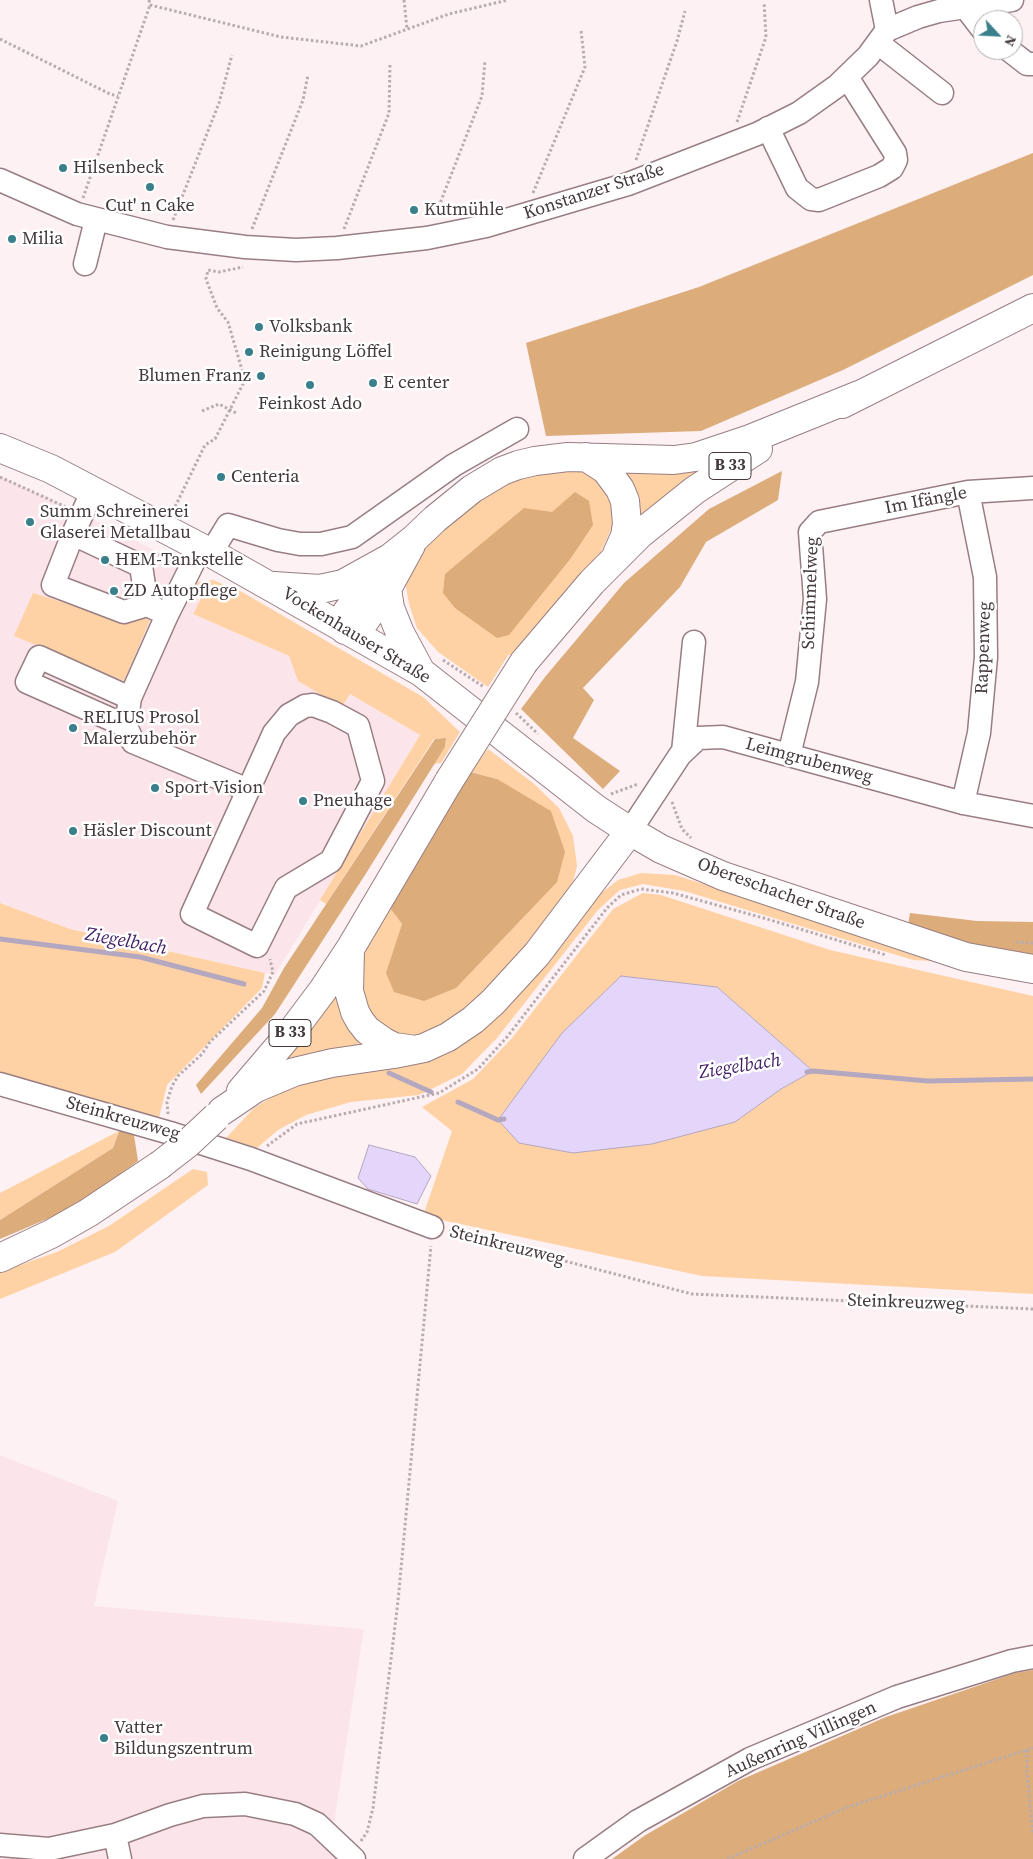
<!DOCTYPE html>
<meta charset="utf-8">
<style>
body{margin:0}
#map{position:relative;width:1033px;height:1859px;overflow:hidden;background:#fdf1f4;font-family:"Source Serif 4",serif}
canvas{display:block}
.north{position:absolute;left:973px;top:10px;width:50px;height:50px;box-sizing:border-box;background:#fff;border:1px solid #b4afb0;border-radius:50%;rotate:115deg;font-size:14px;font-weight:700;line-height:20px;text-align:center;color:#43383a}
.north::after{content:'';display:block;margin:auto;width:18px;height:22px;background:#3a7f8c;clip-path:polygon(50% 0,100% 100%,50% 72%,0 100%)}
</style>
<div id="map">
<canvas width="1033" height="1859"></canvas>
<div class="north">N</div>
</div>
<script>
const g = document.querySelector('canvas').getContext('2d');
g.lineJoin = 'round';
function fillPath(path, color) {
  g.fillStyle = color;
  g.fill(path, 'evenodd');
}
function poly(rows) {
  const path = new Path2D();
  for (const r of rows) {
    path.moveTo(r[0], r[1]);
    for (let i = 2; i < r.length; i += 2) path.lineTo(r[i], r[i + 1]);
  }
  return path;
}
function strokePath(path, color, width, dash) {
  g.strokeStyle = color;
  g.lineWidth = width;
  g.lineCap = dash ? 'butt' : 'round';
  g.setLineDash(dash || []);
  g.stroke(path);
}
function drawText(font, color, halo, rows, align = 'center') {
  g.font = font + ' "Source Serif 4",serif';
  g.lineWidth = 5;
  g.setLineDash([]);
  g.textBaseline = 'middle';
  g.strokeStyle = halo;
  g.fillStyle = color;
  for (const [text, x, y, turn = 0] of rows) {
    g.save();
    g.translate(x, y);
    g.rotate((+turn || 0) * Math.PI / 180);
    g.textAlign = isNaN(turn) ? turn : align;
    if (halo) g.strokeText(text, 0, 0);
    g.fillText(text, 0, 0);
    g.restore();
  }
}
const built = poly([
 [0,476,62,504,182,564,199,600,193,614,289,656,298,681,344,705,350,694,420,735,275,975,70,929,0,903],
 [0,1455,118,1501,94,1606,364,1629,334,1824,327,1843,342,1859,0,1859]
]);
const green = poly([
 [719,458,631,525,612,468],
 [568,468,591,474,607,487,613,506,613,525,600,554,513,657,509,654,488,687,438,652,417,628,409,604,406,587,400,582,411,560,475,498,529,471],
 [213,580,242,592,423,697,460,732,441,763,434,764,445,747,446,738,434,739,326,904,320,900,420,735,350,694,342,707,298,681,289,656,193,614,202,596,191,589,198,582],
 [33,593,128,623,140,617,150,620,124,681,14,636],
 [488,749,533,783,559,808,573,836,577,866,571,890,521,959,455,1020,425,1035,400,1037,364,1013,362,960,375,930,390,908,402,924,387,973,497,779,470,772],
 [641,873,675,875,930,956,931,961,913,960,684,891,643,884,620,890,598,910,497,1038,462,1074,419,1095,351,1102,306,1115,278,1130,257,1148,226,1138,254,1108,291,1085,348,1074,421,1063,458,1043,591,901,618,880],
 [643,893,661,895,830,950,1033,996,1033,1294,702,1276,423,1216,452,1131,422,1107,473,1079,512,1038,613,909],
 [717,987,813,1071,781,1089],
 [0,903,70,929,265,973,262,988,167,1085,158,1122,0,1073],
 [341,978,390,1051,272,1074],
 [119,1131,113,1148,0,1220,0,1193],
 [193,1169,207,1172,208,1185,115,1252,0,1299,0,1272,57,1252,109,1226]
]);
const forest = poly([
 [1033,153,1033,275,843,370,701,431,546,436,526,343,699,287],
 [782,471,778,500,706,542,680,587,583,688,594,700,573,738,620,771,603,789,521,709,545,677,624,583,709,509],
 [575,492,589,501,593,525,571,558,509,635,497,638,455,608,443,593,445,574,524,508,552,512],
 [446,738,445,747,365,875,275,1014,201,1094,196,1085,262,1008,284,968,435,739],
 [470,772,497,779,551,811,565,852,557,882,456,988,424,1001,394,992,386,973,402,924,390,908],
 [910,913,977,921,1033,922,1033,958,1010,954,908,926],
 [120,1129,134,1135,138,1161,73,1208,0,1239,0,1220,113,1148],
 [1033,1670,1033,1859,612,1859,644,1836,738,1781,886,1717,1015,1673]
]);
const water = poly([
 [621,976,717,987,813,1071,781,1089,735,1122,652,1144,573,1153,519,1143,498,1120,562,1033,621,976],
 [369,1145,415,1157,431,1176,417,1204,368,1189,358,1178,369,1145]
]);
const stream = poly([
 [0,939,140,957,244,984],
 [807,1072,813,1071,928,1081,1033,1079],
 [389,1073,431,1092],
 [458,1102,498,1120,504,1119]
]);
const path = poly([
 [149,0,150,5,281,37,361,46,449,14,508,0],
 [404,0,407,29],
 [0,39,110,94,118,96],
 [737,122,766,37,764,2],
 [636,160,677,41,685,11],
 [533,193,585,67,581,30],
 [83,198,150,5],
 [435,216,482,96,485,60],
 [173,220,219,103,232,55],
 [252,229,303,100,308,75],
 [344,229,389,113,390,64],
 [202,411,219,404,236,413],
 [0,477,66,507],
 [173,511,205,445,215,439,245,380,228,322,217,308,206,279,208,270,219,272,243,267],
 [154,552,167,558,168,568],
 [443,660,484,687],
 [516,713,538,734],
 [611,794,638,784],
 [672,802,682,829,691,838],
 [1016,942,1033,943],
 [168,1114,167,1102,172,1086,178,1076,202,1054,210,1042,264,991,273,972,270,959],
 [267,1146,297,1124,439,1093,478,1069,507,1037,607,908,621,895,641,889,673,893,767,919,886,955],
 [449,1231,692,1294,1033,1309],
 [1027,1750,1027,1773,1033,1835],
 [361,1841,367,1832,373,1808,398,1601,431,1246],
 [727,1859,848,1807,1033,1748]
]);
const minor = poly([
 [881,0,887,30],
 [966,8,983,30],
 [878,43,942,93],
 [1009,50,1027,64,1033,64],
 [768,128,797,188,811,199,819,200,879,176,892,168,896,160,895,153,847,77],
 [0,180,77,214,167,237,245,247,296,250,337,248,427,238,486,226,628,184,757,134,799,113,837,86,868,56,887,30,918,17,939,11,1012,0],
 [85,264,96,220],
 [93,490,73,534,53,585,124,612,147,605],
 [73,534,141,566,147,605,160,611],
 [201,547,167,615,130,698,126,726,133,742,248,790],
 [211,553,228,525,278,540,300,544,321,544,352,537,454,465,517,429],
 [313,705,332,712,358,726,373,781,331,861,286,888,257,946,192,914,274,733,289,715,305,706,313,705],
 [126,726,27,682,39,657,130,698],
 [683,752,694,642],
 [789,755,807,682,815,599,810,532,819,522,968,492,1033,488],
 [963,803,979,733,986,657,985,577,968,492],
 [630,831,680,755,698,738,723,737,963,803,1033,816],
 [0,1084,170,1133,251,1159,432,1227],
 [115,1835,120,1859],
 [0,1845,49,1849,115,1835,170,1815,203,1806,245,1804,295,1814,317,1824,354,1859],
 [585,1859,638,1821,750,1759,897,1697,1012,1661,1033,1657]
]);
const major = poly([
 [842,404,1033,308],
 [0,448,51,469,211,553,421,672,596,809,630,831,661,849,723,876,966,957,1033,969],
 [586,457,606,470,620,489,625,501,627,524,625,536,617,554],
 [274,586,320,589,343,584,390,558,414,539,435,519,472,489,502,471,518,465,535,461,568,457,674,460,696,457,750,439,859,395],
 [387,589,390,608,400,633,421,672],
 [345,630,355,628,364,622,387,589,411,545],
 [345,630,344,622,347,612,380,569],
 [524,662,592,582,640,534,695,490,758,449],
 [350,949,349,991,355,1012,360,1021,367,1030,384,1042,394,1047,409,1049],
 [241,1091,293,1030,323,990,350,949,449,781],
 [222,1111,256,1088,294,1072,332,1063,394,1054,424,1048,448,1037,473,1020,493,1002,537,954,630,831],
 [0,1258,51,1234,88,1213,160,1165]
]);
const majorBridge = poly([
 [449,781,524,662],
 [160,1165,187,1144,216,1117]
]);
const markers = [
 [63,168,5,"#3a7f8c"],
 [150,187,5,"#3a7f8c"],
 [414,210,5,"#3a7f8c"],
 [12,239,5,"#3a7f8c"],
 [259,327,5,"#3a7f8c"],
 [249,352,5,"#3a7f8c"],
 [261,376,5,"#3a7f8c"],
 [373,383,5,"#3a7f8c"],
 [310,385,5,"#3a7f8c"],
 [221,477,5,"#3a7f8c"],
 [30,522,5,"#3a7f8c"],
 [105,560,5,"#3a7f8c"],
 [114,591,5,"#3a7f8c"],
 [73,728,5,"#3a7f8c"],
 [155,788,5,"#3a7f8c"],
 [303,801,5,"#3a7f8c"],
 [73,831,5,"#3a7f8c"],
 [104,1738,5,"#3a7f8c"]
];
const shields = [
 [730,466,42],
 [290,1033,42]
];
const shieldNames = [
 ["B 33",730,466],
 ["B 33",290,1033]
];
const poiNames = [
 ["Hilsenbeck",73,168],
 ["Cut' n Cake",150,206,"center"],
 ["Kutmühle",424,210],
 ["Milia",22,239],
 ["Volksbank",269,327],
 ["Reinigung Löffel",259,352],
 ["Blumen Franz",251,376,"right"],
 ["E center",383,383],
 ["Feinkost Ado",310,404,"center"],
 ["Centeria",231,477],
 ["Summ Schreinerei",40,512],
 ["Glaserei Metallbau",40,533],
 ["HEM-Tankstelle",115,560],
 ["ZD Autopflege",124,591],
 ["RELIUS Prosol",83,718],
 ["Malerzubehör",83,739],
 ["Sport Vision",165,788],
 ["Pneuhage",313,801],
 ["Häsler Discount",83,831],
 ["Vatter",114,1728],
 ["Bildungszentrum",114,1749]
];
const streetNames = [
 ["Konstanzer Straße",594,192,-18],
 ["Im Ifängle",926,501,-11],
 ["Schimmelweg",811,593,-88],
 ["Vockenhauser Straße",356,636,31],
 ["Rappenweg",984,648,-88],
 ["Leimgrubenweg",809,761,15],
 ["Obereschacher Straße",781,894,20],
 ["Steinkreuzweg",123,1119,16],
 ["Steinkreuzweg",507,1246,14],
 ["Steinkreuzweg",906,1303,2],
 ["Außenring Villingen",801,1740,-24]
];
const waterNames = [
 ["Ziegelbach",126,942,10],
 ["Ziegelbach",740,1067,-9]
];
fillPath(built, '#fce5ea');
fillPath(green, '#ffd2a5');
fillPath(forest, '#dcac7a');
fillPath(water, '#e4d6fa');
strokePath(water, '#b4a7c0', 1);
strokePath(stream, '#b4a7c0', 5);
strokePath(minor, '#987e83', 25);
strokePath(major, '#987e83', 30);
strokePath(path, '#b8acaf', 3, [2.5, 2.5]);
strokePath(minor, '#fff', 22);
strokePath(major, '#fff', 28);
strokePath(majorBridge, '#987e83', 30, []);
strokePath(majorBridge, '#fff', 28);
for (const [x, y, r, color] of markers) {
  const dot = new Path2D();
  dot.arc(x, y, r, 0, 2 * Math.PI);
  g.fillStyle = color;
  g.fill(dot);
  strokePath(dot, '#fff', 2);
}
for (const [x, y, w] of shields) {
  const box = new Path2D();
  box.roundRect(x - w / 2, y - 13.5, w, 27, 4);
  g.fillStyle = '#fff';
  g.fill(box);
  strokePath(box, '#43383a', 1);
}
drawText('bold 16px', '#43383a', null, shieldNames);
drawText('18px', '#43383a', '#fff', poiNames, 'left');
drawText('18px', '#43383a', '#fff', streetNames);
drawText('italic 19px', '#442267', '#fff', waterNames);
</script>
